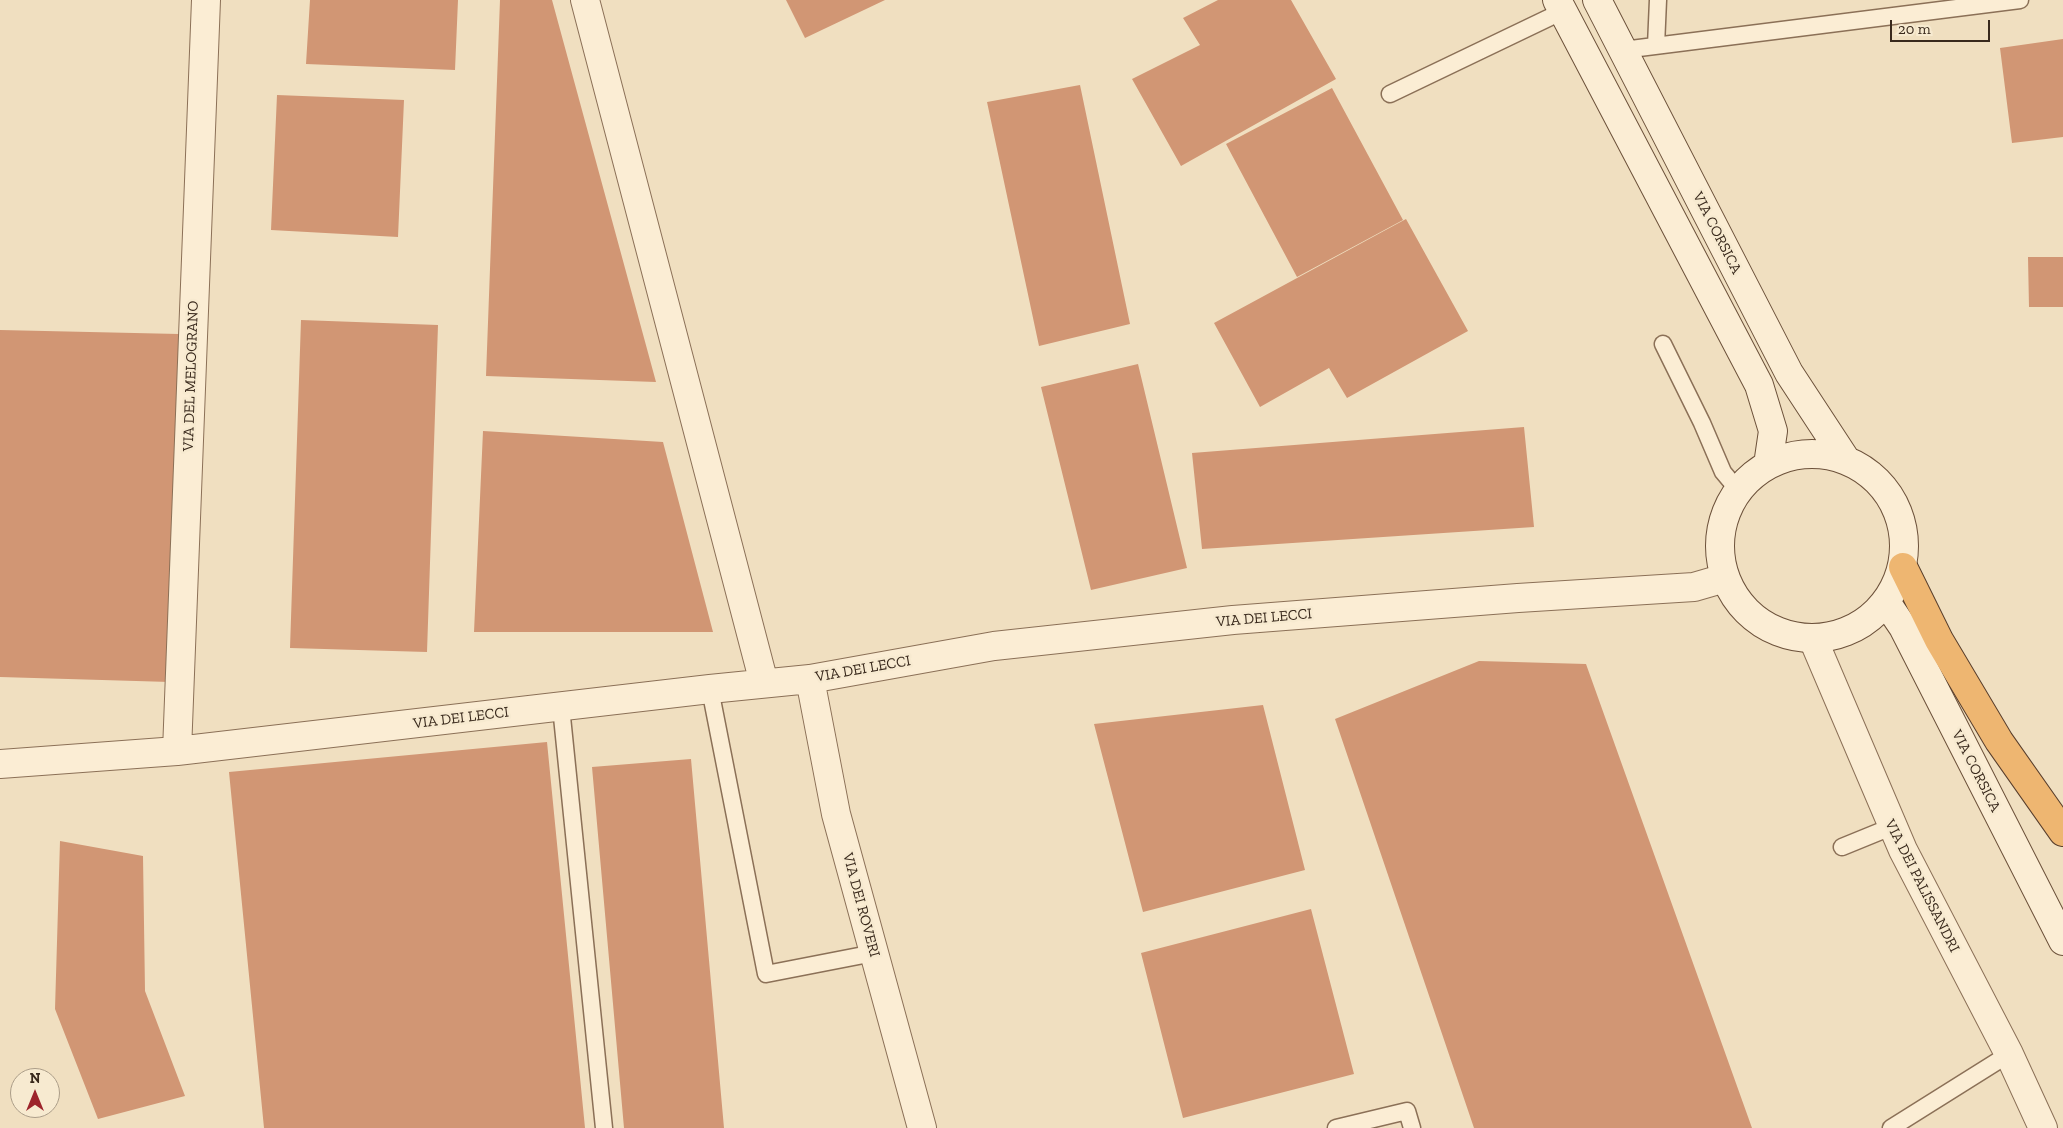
<!DOCTYPE html>
<style>
body{margin:0}
#map{position:relative;width:2063px;height:1128px;overflow:hidden;background:#f0dfc0;font-family:"Zilla Slab",serif}
canvas{display:block}
.north{position:absolute;left:10px;top:1068px;width:50px;height:50px;box-sizing:border-box;background:#f7ead0;border:1px solid #ab9d88;border-radius:50%;rotate:0deg;font-size:14px;font-weight:700;line-height:20px;text-align:center;color:#39291c}
.north::after{content:'';display:block;margin:auto;width:18px;height:22px;background:#9d242b;clip-path:polygon(50% 0,100% 100%,50% 72%,0 100%)}
.scale{position:absolute;left:1890px;top:20px;width:100px;height:22px;box-sizing:border-box;border:2px solid #39291c;border-top:0;padding-left:6px;font-size:15px;line-height:18px;white-space:nowrap;color:#39291c;-webkit-text-stroke:4px #f7ead0;paint-order:stroke}
</style>
<div id="map">
<canvas width="2063" height="1128"></canvas>
<div class="north">N</div>
<div class="scale">20 m</div>
</div>
<script>
const g = document.querySelector('canvas').getContext('2d');
g.lineJoin = 'round';
function fillPath(path, color) {
  g.fillStyle = color;
  g.fill(path, 'evenodd');
}
function poly(rows) {
  const path = new Path2D();
  for (const r of rows) {
    if (r.length === 3) {
      path.moveTo(r[0] + r[2], r[1]);
      path.arc(r[0], r[1], r[2], 0, 2 * Math.PI);
      continue;
    }
    path.moveTo(r[0], r[1]);
    for (let i = 2; i < r.length; i += 2) path.lineTo(r[i], r[i + 1]);
  }
  return path;
}
function strokePath(path, color, width, dash) {
  g.strokeStyle = color;
  g.lineWidth = width;
  g.lineCap = dash ? 'butt' : 'round';
  g.setLineDash(dash || []);
  g.stroke(path);
}
function drawText(font, color, halo, rows, align = 'center') {
  g.font = font + ' "Zilla Slab",serif';
  g.lineWidth = 5;
  g.setLineDash([]);
  g.textBaseline = 'middle';
  g.strokeStyle = halo;
  g.fillStyle = color;
  for (const [text, x, y, turn = 0] of rows) {
    g.save();
    g.translate(x, y);
    g.rotate((+turn || 0) * Math.PI / 180);
    g.textAlign = isNaN(turn) ? turn : align;
    if (halo) g.strokeText(text, 0, 0);
    g.fillText(text, 0, 0);
    g.restore();
  }
}
const building = poly([
 [310,0,458,0,455,70,306,64],
 [500,0,552,0,656,382,486,376],
 [786,0,885,0,805,38],
 [1218,0,1291,0,1336,79,1181,166,1132,79,1200,45,1183,18],
 [2063,39,2063,137,2012,143,2000,48],
 [1080,85,1130,324,1039,346,987,102],
 [1332,88,1403,220,1297,277,1226,144],
 [277,95,404,100,398,237,271,230],
 [1406,219,1468,331,1347,398,1329,368,1260,407,1214,323],
 [2028,257,2063,257,2063,307,2029,307],
 [301,320,438,325,427,652,290,648],
 [0,330,179,334,170,682,0,677],
 [1138,364,1187,568,1091,590,1041,387],
 [1524,427,1534,527,1202,549,1192,453],
 [483,431,663,442,713,632,474,632],
 [1479,661,1586,664,1752,1128,1474,1128,1335,719],
 [1263,705,1305,870,1143,912,1094,724],
 [547,742,585,1128,264,1128,229,772],
 [691,759,724,1128,624,1128,592,767],
 [60,841,143,856,145,991,185,1096,98,1119,55,1009],
 [1311,909,1354,1074,1183,1118,1141,953]
]);
const service = poly([
 [1656,46,1658,0],
 [1623,50,2020,0],
 [1390,94,1563,11],
 [1663,344,1702,423,1723,472,1738,490],
 [710,689,766,974,874,953],
 [561,707,604,1128],
 [1842,847,1891,827],
 [1336,1128,1407,1111,1412,1128],
 [1891,1128,2009,1054]
]);
const minor = poly([
 [585,0,764,683],
 [1813,639,1903,850,2009,1054,2043,1128],
 [810,679,836,814,922,1128],
 [177,751,206,0],
 [0,764,177,751,710,689,810,679,994,646,1233,620,1518,598,1694,587,1725,578]
]);
const secondary = poly([
 [1557,0,1759,385,1773,431,1768,465],
 [1597,0,1789,373,1846,460],
 [1812,546,92],
 [1886,602,1903,627,2063,941]
]);
const trunk = poly([
 [1903,567,1939,640,1999,741,2063,832]
]);
const streetNames = [
 ["VIA CORSICA",1717,233,63],
 ["VIA DEL MELOGRANO",191,376,-88],
 ["VIA DEI LECCI",1264,618,-5],
 ["VIA DEI LECCI",863,669,-10],
 ["VIA DEI LECCI",461,718,-7],
 ["VIA CORSICA",1976,771,63],
 ["VIA DEI PALISSANDRI",1922,886,63],
 ["VIA DEI ROVERI",861,905,75]
];
fillPath(building, '#d19674');
strokePath(service, '#8b7057', 19);
strokePath(minor, '#8b7057', 30);
strokePath(secondary, '#6c513a', 30);
strokePath(trunk, '#583e2c', 30);
strokePath(service, '#fbedd4', 16);
strokePath(minor, '#fbedd4', 28);
strokePath(secondary, '#fbedd4', 28);
strokePath(trunk, '#eeb671', 28);
drawText('15px', '#39291c', '#f7ead0', streetNames);
</script>
